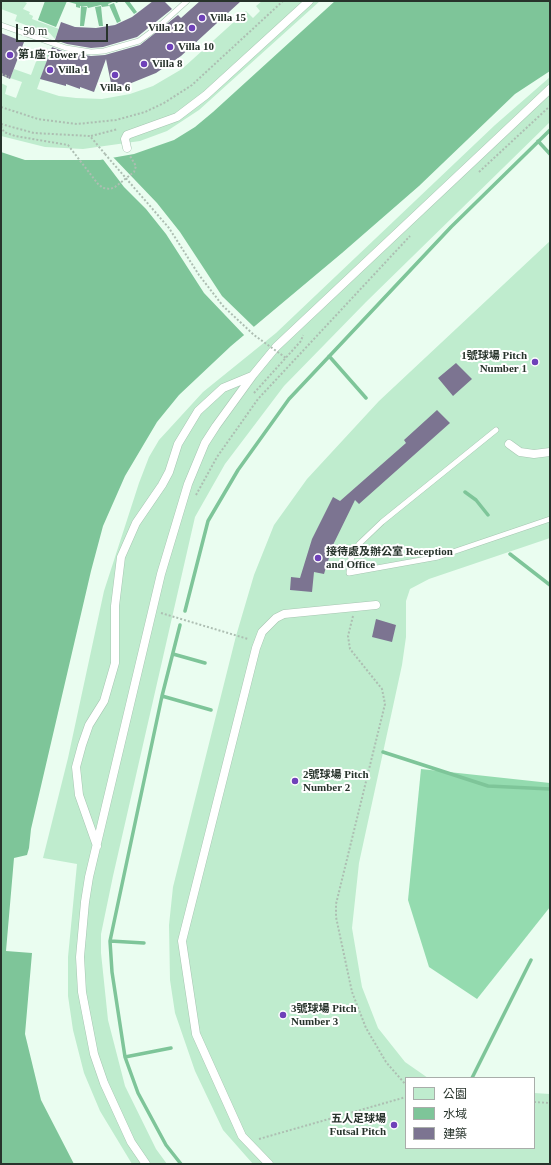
<!DOCTYPE html>
<meta charset="utf-8">
<style>
body{margin:0}
#map{position:relative;width:551px;height:1165px;overflow:hidden;background:#eafdf0;font-family:"Times New Roman","Noto Sans TC",serif}
canvas{display:block}
.frame{position:absolute;inset:0;border:2px solid #27332b;pointer-events:none}
.legend{position:absolute;left:405px;top:1077px;width:130px;height:72px;box-sizing:border-box;background:#fff;border:1px solid #a9adaa;margin:0;padding:5px 7px;list-style:none;font-size:12px;color:#27332b}
.legend li{display:flex;align-items:center;gap:8px;height:20px}
.legend b{width:20px;border:1px solid #a9adaa}
.scale{position:absolute;left:16px;top:24px;width:92px;height:18px;box-sizing:border-box;border:2px solid #27332b;border-top:0;padding-left:5px;font-size:12px;line-height:14px;white-space:nowrap;color:#27332b;-webkit-text-stroke:3px #fff;paint-order:stroke}
</style>
<div id="map">
<canvas width="551" height="1165"></canvas>
<div class="frame"></div>
<ul class="legend">
<li><b style="height:11px;background:#bfecce"></b>公園</li>
<li><b style="height:11px;background:#7ec599"></b>水域</li>
<li><b style="height:11px;background:#7c7491"></b>建築</li>
</ul>
<div class="scale">50 m</div>
</div>
<script>
const g = document.querySelector('canvas').getContext('2d');
g.lineJoin = 'round';
function fillPath(path, color) {
  g.fillStyle = color;
  g.fill(path, 'evenodd');
}
function poly(rows) {
  const path = new Path2D();
  for (const r of rows) {
    path.moveTo(r[0], r[1]);
    for (let i = 2; i < r.length; i += 2) path.lineTo(r[i], r[i + 1]);
  }
  return path;
}
function strokePath(path, color, width, dash) {
  g.strokeStyle = color;
  g.lineWidth = width;
  g.lineCap = dash ? 'butt' : 'round';
  g.setLineDash(dash || []);
  g.stroke(path);
}
function drawText(font, color, halo, rows, align = 'center') {
  g.font = font + ' "Times New Roman","Noto Sans TC",serif';
  g.lineWidth = 4;
  g.setLineDash([]);
  g.textBaseline = 'middle';
  g.strokeStyle = halo;
  g.fillStyle = color;
  for (const [text, x, y, turn = 0] of rows) {
    g.save();
    g.translate(x, y);
    g.rotate((+turn || 0) * Math.PI / 180);
    g.textAlign = isNaN(turn) ? turn : align;
    if (halo) g.strokeText(text, 0, 0);
    g.fillText(text, 0, 0);
    g.restore();
  }
}
const green = poly([
 [1,1,23,1,27,3,23,9,30,12,29,14,33,16,32,19,59,29,55,39,45,28,34,28,15,21,17,15,1,9],
 [262,1,320,1,199,110,167,131,140,141,83,149,45,147,1,136,1,83,7,86,5,94,16,98,22,82,10,78,14,69,31,75,37,59,34,58,35,55,33,54,34,52,38,53,40,49,45,48,51,50,37,89,59,96,76,98,102,99,130,94,153,86,182,69,246,11,253,18,260,11,256,6],
 [550,77,550,122,366,302,284,386,225,464,195,517,113,876,101,934,101,953,108,1020,125,1086,156,1149,167,1164,132,1164,100,1111,84,1073,73,1030,68,996,68,957,77,864,43,858,68,758,104,591,139,483,149,457,159,440,203,392,276,333,495,125],
 [550,241,550,538,429,579,410,589,406,601,406,637,402,665,359,863,352,928,362,987,378,1028,405,1062,428,1078,406,1078,406,1148,534,1148,534,1093,550,1094,550,1164,253,1164,223,1130,195,1071,175,1013,170,980,169,925,173,887,236,636,254,575,274,525,307,479,379,401]
]);
const forest = poly([
 [421,769,550,783,550,907,477,999,429,967,408,900]
]);
const water = poly([
 [45,1,67,1,56,27,38,20],
 [115,1,121,1,116,3,115,1,108,4,109,6,102,7,101,5,88,8,87,6,80,6,80,8,76,7,76,4,69,2],
 [124,1,129,1,137,12,134,14],
 [335,1,550,1,550,71,515,94,419,186,342,253,231,346,179,395,157,422,125,476,103,526,91,571,31,829,29,848,27,855,14,858,6,951,32,953,25,1034,41,1100,74,1164,1,1164,1,152,25,160,100,160,134,154,174,140,195,127,213,112],
 [114,3,121,21,117,23,109,5],
 [81,6,87,7,84,26,80,26],
 [101,6,103,26,99,26,95,7]
]);
const pier = poly([
 [112,156,157,203,180,232,222,296,255,328,245,336,204,293,166,234,146,209,124,187,102,158]
]);
const stream = poly([
 [538,141,550,154],
 [329,356,366,398],
 [465,492,476,500,488,515],
 [510,554,550,585],
 [185,611,208,521,238,470,289,399,451,227,550,130],
 [180,625,162,696,110,941,112,972,125,1057,138,1093,166,1145,181,1164],
 [173,654,205,663],
 [162,696,211,710],
 [383,752,488,786,550,789],
 [110,941,144,943],
 [125,1057,171,1048],
 [472,1078,531,960]
]);
const building = poly([
 [153,1,164,1,172,9,137,37,103,47,91,48,67,44,55,40,61,22,75,27,96,28,115,25,132,17],
 [200,1,241,1,181,56,156,73,124,86,112,88,106,59,94,92,80,87,80,89,66,84,66,86,40,79,52,47,65,52,91,56,105,55,140,45,178,15,181,18],
 [1,33,24,42,10,79,1,75],
 [456,363,472,379,453,396,438,378],
 [437,410,450,423,359,504,355,500,333,545,324,574,314,572,312,592,290,590,291,577,300,578,312,539,333,497,340,501,406,443,404,440],
 [376,619,396,625,392,642,372,637]
]);
const path = poly([
 [1,74,9,77],
 [1,107,38,119,77,124,116,120,145,112,164,103,192,85,283,1],
 [1,124,34,133,90,136,105,154],
 [1,126,4,132,15,136,68,145,98,184,103,188,110,189,115,187,134,172,136,166,130,156],
 [91,136,118,129],
 [479,172,550,106],
 [254,393,301,341,303,335],
 [196,495,217,457,258,399,410,236],
 [161,613,248,639],
 [353,616,348,636,350,649,382,689,385,704,336,904,336,917,352,992,366,1028,386,1062,406,1085],
 [534,1102,550,1103],
 [259,1139,406,1097]
]);
const service = poly([
 [1,25,66,48,91,52,104,51,139,41,158,27,187,1],
 [496,430,382,522,359,544,350,561,349,573,438,557,550,519]
]);
const pedestrian = poly([
 [127,148,125,139,127,135,177,117,206,95,309,1],
 [509,444,520,452,534,454,550,452],
 [97,846,79,795,76,767,82,745,89,725,104,701,115,663,115,606,121,557,136,523,162,485,169,472,178,444,198,411,223,388,252,376],
 [146,1164,131,1142,104,1083,94,1054,82,992,80,957,85,902,89,877,161,574,188,484,205,443,216,426,253,375,276,347,550,89],
 [269,1164,242,1136,196,1034,182,941,256,648,262,632,276,618,284,614,376,605]
]);
const pathBridge = poly([
 [105,154,169,228,199,275,223,306,254,335,286,358]
]);
const markers = [
 [202,18,4,"#6f41b9"],
 [192,28,4,"#6f41b9"],
 [170,47,4,"#6f41b9"],
 [10,55,4,"#6f41b9"],
 [144,64,4,"#6f41b9"],
 [50,70,4,"#6f41b9"],
 [115,75,4,"#6f41b9"],
 [535,362,4,"#6f41b9"],
 [318,558,4,"#6f41b9"],
 [295,781,4,"#6f41b9"],
 [283,1015,4,"#6f41b9"],
 [394,1125,4,"#6f41b9"]
];
const poiNames = [
 ["Villa 15",210,18],
 ["Villa 12",184,28,"right"],
 ["Villa 10",178,47],
 ["第1座 Tower 1",18,55],
 ["Villa 8",152,64],
 ["Villa 1",58,70],
 ["Villa 6",115,88,"center"],
 ["1號球場 Pitch",527,356,"right"],
 ["Number 1",527,369,"right"],
 ["接待處及辦公室 Reception",326,552],
 ["and Office",326,565],
 ["2號球場 Pitch",303,775],
 ["Number 2",303,788],
 ["3號球場 Pitch",291,1009],
 ["Number 3",291,1022],
 ["五人足球場",386,1119,"right"],
 ["Futsal Pitch",386,1132,"right"]
];
fillPath(green, '#bfecce');
fillPath(forest, '#94dbaf');
fillPath(water, '#7ec599');
fillPath(pier, '#eafdf0');
strokePath(stream, '#7ec599', 3.5);
fillPath(building, '#7c7491');
strokePath(service, '#a7c6b2', 6);
strokePath(pedestrian, '#a7c6b2', 9);
strokePath(path, '#adbeb2', 2, [2, 2]);
strokePath(service, '#fff', 5);
strokePath(pedestrian, '#fff', 8);
strokePath(pathBridge, '#adbeb2', 2, [2, 2]);
for (const [x, y, r, color] of markers) {
  const dot = new Path2D();
  dot.arc(x, y, r, 0, 2 * Math.PI);
  g.fillStyle = color;
  g.fill(dot);
  strokePath(dot, '#fff', 1.5);
}
drawText('bold 11px', '#27332b', '#fff', poiNames, 'left');
</script>
